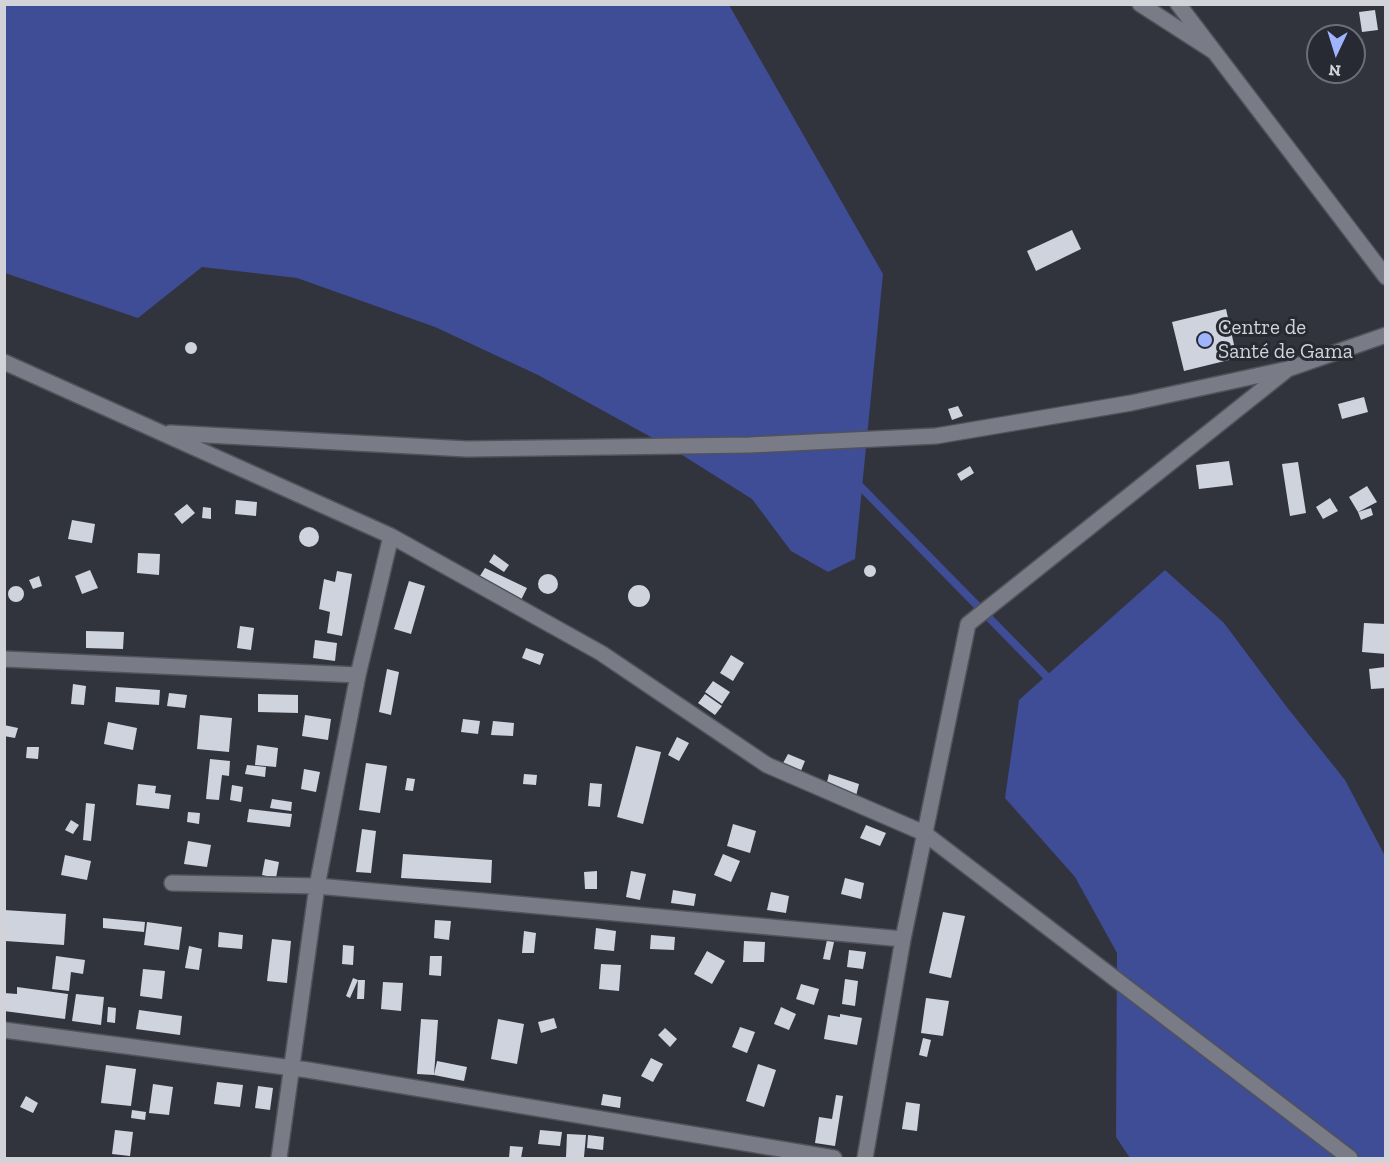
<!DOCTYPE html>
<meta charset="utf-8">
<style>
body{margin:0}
#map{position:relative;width:1390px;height:1163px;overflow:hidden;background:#32343d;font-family:"Zilla Slab",serif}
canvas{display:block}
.frame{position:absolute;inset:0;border:6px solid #d1d3d8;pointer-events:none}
.north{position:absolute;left:1306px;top:24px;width:60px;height:60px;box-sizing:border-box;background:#282a33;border:2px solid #6c6e75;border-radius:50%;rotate:184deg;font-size:16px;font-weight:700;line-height:24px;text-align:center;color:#d1d3d8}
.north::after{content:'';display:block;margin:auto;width:21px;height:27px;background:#a0b3fd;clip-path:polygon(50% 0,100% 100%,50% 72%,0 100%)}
</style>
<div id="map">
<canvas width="1390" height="1163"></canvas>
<div class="frame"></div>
<div class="north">N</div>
</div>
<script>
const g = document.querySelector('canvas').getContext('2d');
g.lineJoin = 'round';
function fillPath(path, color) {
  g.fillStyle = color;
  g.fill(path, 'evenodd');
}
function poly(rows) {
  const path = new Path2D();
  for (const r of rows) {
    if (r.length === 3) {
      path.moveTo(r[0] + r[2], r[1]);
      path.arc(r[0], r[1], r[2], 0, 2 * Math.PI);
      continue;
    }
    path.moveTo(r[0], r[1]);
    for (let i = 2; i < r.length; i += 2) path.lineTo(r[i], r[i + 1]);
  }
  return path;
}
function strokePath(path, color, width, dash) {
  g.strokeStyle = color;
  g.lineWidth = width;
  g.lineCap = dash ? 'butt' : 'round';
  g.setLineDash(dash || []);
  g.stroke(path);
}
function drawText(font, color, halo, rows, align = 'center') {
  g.font = font + ' "Zilla Slab",serif';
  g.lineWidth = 6;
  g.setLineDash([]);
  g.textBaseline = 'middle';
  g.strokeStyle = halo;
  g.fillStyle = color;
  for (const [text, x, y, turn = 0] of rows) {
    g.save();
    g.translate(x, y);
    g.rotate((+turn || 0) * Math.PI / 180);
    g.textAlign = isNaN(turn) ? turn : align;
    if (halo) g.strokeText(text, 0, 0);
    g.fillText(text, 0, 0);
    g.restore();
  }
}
const water = poly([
 [5,5,729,5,883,274,855,559,828,572,791,551,752,499,671,448,538,375,435,327,297,278,202,267,138,318,5,273],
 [1165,570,1224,623,1286,706,1345,780,1384,854,1385,1158,1130,1158,1116,1137,1117,953,1075,877,1005,798,1019,700]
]);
const stream = poly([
 [855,481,1054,684]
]);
const building = poly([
 [1375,10,1378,30,1362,32,1359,12],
 [1072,230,1081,249,1036,271,1027,251],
 [1226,309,1237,358,1184,371,1172,322],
 [191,348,6],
 [1364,397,1368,412,1342,419,1338,404],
 [958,406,963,416,952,420,948,409],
 [1229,461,1233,485,1199,489,1196,465],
 [1298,462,1306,513,1290,516,1282,464],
 [970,466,974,473,961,481,957,474],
 [1367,486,1377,502,1358,512,1349,497],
 [1330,498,1338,511,1323,519,1316,507],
 [236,500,257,502,256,516,235,514],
 [187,504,195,513,182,524,174,514],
 [203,507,211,508,211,519,202,518],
 [1371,508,1373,515,1361,520,1358,512],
 [72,520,95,524,92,543,68,539],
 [309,537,10],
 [138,553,160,554,159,575,137,573],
 [494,554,509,565,504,572,489,562],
 [870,571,6],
 [485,568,527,588,521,600,478,579],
 [90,570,98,588,82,594,75,576],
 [337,571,352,574,342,636,327,633,330,612,319,609,324,579,335,582],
 [548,584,10],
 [39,576,42,586,33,589,29,580],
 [409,581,425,586,411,634,394,629],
 [639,596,11],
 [16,594,8],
 [1364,623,1386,624,1386,654,1362,652],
 [240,626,254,628,251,650,237,648],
 [86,631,124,632,123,649,86,648],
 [315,640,337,643,335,661,313,658],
 [526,648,544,654,540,665,522,658],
 [731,655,744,663,733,681,720,673],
 [1385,667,1386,688,1371,689,1369,669],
 [387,669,399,672,391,715,379,712],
 [713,681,730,692,722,704,705,692],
 [73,684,86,686,84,705,71,704],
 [116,687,160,690,159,705,115,702],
 [169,693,187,695,185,708,167,706],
 [258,694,298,695,298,713,258,712],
 [705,694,722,706,715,715,698,703],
 [200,715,232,718,229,752,197,749],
 [305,715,331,719,328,740,302,736],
 [463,719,480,721,478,734,461,732],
 [493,721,514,723,513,736,491,735],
 [108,722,137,728,133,750,104,744],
 [4,725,18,728,15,738,4,736],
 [677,737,689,743,679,761,668,755],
 [257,745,278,748,276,767,255,765],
 [636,746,661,752,643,824,617,817],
 [27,747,39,747,38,759,26,758],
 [788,754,805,761,800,773,782,765],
 [210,759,230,761,229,776,222,775,219,800,206,799],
 [366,763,387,766,380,813,359,810],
 [247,765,266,767,265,777,245,774],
 [304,769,320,772,316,792,301,789],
 [524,774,537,775,536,785,523,784],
 [829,774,859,784,856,796,826,786],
 [407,778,415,779,413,791,405,790],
 [590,783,602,784,600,807,588,806],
 [138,784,156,786,155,793,171,795,169,809,136,805],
 [232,785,243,787,241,802,230,800],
 [272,799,292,802,291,811,270,808],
 [86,803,95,804,91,841,83,840],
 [249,809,292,814,290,827,247,822],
 [188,812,200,813,199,824,187,822],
 [71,820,79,825,73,834,65,830],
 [733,824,756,831,750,853,727,846],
 [866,825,886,833,880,846,860,838],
 [362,829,376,831,371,873,356,872],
 [188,841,211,845,207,867,184,864],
 [403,854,492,860,491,883,401,878],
 [723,854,740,861,731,882,714,875],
 [65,855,91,861,87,880,61,875],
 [265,859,279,862,276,878,262,875],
 [597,871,597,889,585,889,584,872],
 [631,871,646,874,640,900,626,897],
 [845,878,864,883,861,899,841,894],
 [673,890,696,894,694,906,671,903],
 [771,892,789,896,786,913,767,910],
 [4,910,66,914,64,945,5,941],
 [943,912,965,916,951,978,929,973],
 [103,918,145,922,144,932,103,928],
 [435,920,451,921,449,940,434,938],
 [147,922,182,927,179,950,144,945],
 [596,928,616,931,614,951,594,949],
 [524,931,536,933,534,953,522,953],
 [219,932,243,935,242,949,218,947],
 [651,935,675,937,674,950,650,949],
 [272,939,291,941,287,983,267,981],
 [827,940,834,942,830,960,823,959],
 [744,941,765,942,764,962,743,962],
 [343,945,354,946,353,965,342,964],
 [189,946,202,949,199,970,185,968],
 [849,950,866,952,863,969,847,967],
 [707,951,725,961,712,984,694,974],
 [56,956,85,960,83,974,71,972,69,991,52,989],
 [430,956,442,956,441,976,429,975],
 [601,964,621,965,619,991,599,989],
 [143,969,165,971,162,999,140,996],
 [353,978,358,980,350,998,346,996],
 [845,979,858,981,855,1006,842,1004],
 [358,980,365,980,364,999,357,999],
 [383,982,403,983,401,1011,381,1009],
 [801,984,819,989,814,1005,796,999],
 [17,987,68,994,65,1019,4,1011,4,993,17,994],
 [76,994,104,997,101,1025,72,1021],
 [926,998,949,1001,943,1036,921,1033],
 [108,1007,116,1008,115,1023,107,1022],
 [781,1007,796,1014,789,1030,774,1024],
 [139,1010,182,1016,180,1035,136,1029],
 [840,1014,862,1018,857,1045,824,1039,828,1015,840,1017],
 [554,1018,557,1028,541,1033,538,1022],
 [421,1019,438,1020,434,1075,417,1074],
 [498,1019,524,1024,517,1064,491,1059],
 [740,1027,755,1032,747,1053,732,1047],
 [665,1028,677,1039,670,1047,658,1035],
 [923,1038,931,1040,927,1057,919,1055],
 [651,1058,663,1064,653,1082,641,1076],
 [437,1061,467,1067,464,1081,434,1075],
 [758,1064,776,1070,764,1107,746,1101],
 [106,1065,136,1069,131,1106,101,1103],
 [217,1082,243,1085,240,1107,214,1104],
 [153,1084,173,1087,169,1115,149,1113],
 [258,1086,273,1088,270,1110,255,1108],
 [603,1094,621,1097,620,1108,601,1105],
 [836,1095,843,1096,835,1146,815,1143,819,1117,832,1119],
 [26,1096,38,1103,33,1113,20,1107],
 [906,1102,920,1104,917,1131,902,1129],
 [132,1110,146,1112,145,1120,131,1118],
 [115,1130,133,1132,130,1156,112,1154],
 [540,1130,562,1132,560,1146,538,1144],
 [567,1134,586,1135,584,1157,566,1157],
 [588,1135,604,1137,603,1150,587,1148],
 [510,1146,523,1147,521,1158,509,1158]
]);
const minor = poly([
 [4,362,391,536,601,653,767,765,924,833,1350,1158],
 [170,433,467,449,750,445,936,436,1131,403,1288,369],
 [4,659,358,675],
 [172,883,317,886,903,939],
 [4,1030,308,1070,834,1158],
 [279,1158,317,886,358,675,391,536],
 [865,1158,903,939,968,624,1288,369,1386,335]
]);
const tertiary = poly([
 [1140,4,1213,51]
]);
const secondary = poly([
 [1178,4,1386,277]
]);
const markers = [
 [1205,340,8,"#a0b3fd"]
];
const poiNames = [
 ["Centre de",1218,328],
 ["Santé de Gama",1218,352]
];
fillPath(water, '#3f4c96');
strokePath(stream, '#3f4c96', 8);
fillPath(building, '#cfd3de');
strokePath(minor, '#51535a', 18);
strokePath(tertiary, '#51535a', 18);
strokePath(secondary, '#51535a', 18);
strokePath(minor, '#797c86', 15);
strokePath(tertiary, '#797c86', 15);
strokePath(secondary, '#797c86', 15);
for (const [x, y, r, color] of markers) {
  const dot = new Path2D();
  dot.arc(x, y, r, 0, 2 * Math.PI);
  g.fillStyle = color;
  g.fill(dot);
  strokePath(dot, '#282a33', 2);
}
drawText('21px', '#d1d3d8', '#282a33', poiNames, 'left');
</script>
